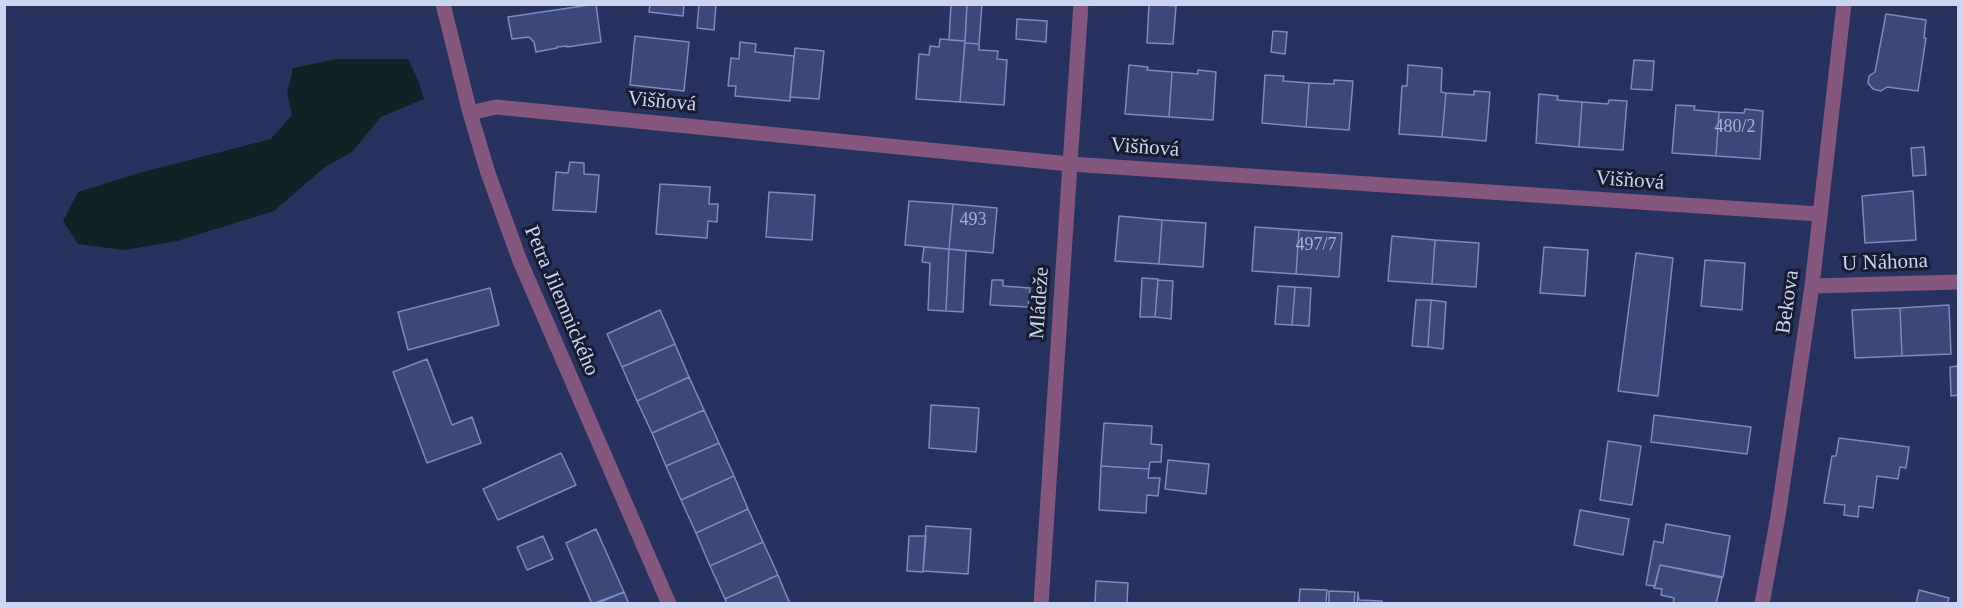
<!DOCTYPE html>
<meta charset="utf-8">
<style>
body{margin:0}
#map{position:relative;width:1963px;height:608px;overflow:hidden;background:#27325f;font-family:Georgia,serif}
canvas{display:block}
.frame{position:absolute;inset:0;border:6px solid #cbd4f0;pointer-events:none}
</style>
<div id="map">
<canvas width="1963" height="608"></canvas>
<div class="frame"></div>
</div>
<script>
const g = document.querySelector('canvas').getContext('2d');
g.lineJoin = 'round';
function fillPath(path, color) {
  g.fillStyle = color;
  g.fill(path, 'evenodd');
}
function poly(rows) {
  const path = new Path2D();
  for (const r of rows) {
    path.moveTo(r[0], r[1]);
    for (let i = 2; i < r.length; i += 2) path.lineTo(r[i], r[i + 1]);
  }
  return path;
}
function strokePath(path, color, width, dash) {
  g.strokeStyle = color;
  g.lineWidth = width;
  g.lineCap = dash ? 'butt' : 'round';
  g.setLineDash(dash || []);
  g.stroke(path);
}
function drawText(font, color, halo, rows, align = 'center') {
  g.font = font + ' Georgia,serif';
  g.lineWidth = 6;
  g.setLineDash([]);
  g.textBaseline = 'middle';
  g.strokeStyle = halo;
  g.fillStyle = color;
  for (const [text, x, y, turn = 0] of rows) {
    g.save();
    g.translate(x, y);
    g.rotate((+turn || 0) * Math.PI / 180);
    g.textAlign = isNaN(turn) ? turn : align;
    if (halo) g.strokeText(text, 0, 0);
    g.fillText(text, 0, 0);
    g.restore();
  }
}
const water = poly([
 [337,59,408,59,418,80,424,99,381,117,352,152,325,167,274,211,177,241,125,250,78,244,63,221,78,192,139,173,271,139,292,115,287,93,293,68]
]);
const building = poly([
 [596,4,601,42,567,47,567,46,557,47,557,48,536,52,534,42,529,37,512,39,508,17,596,4],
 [650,4,684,4,683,16,649,12,650,4],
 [699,4,716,4,714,30,697,28,699,4],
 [951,4,967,4,965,41,949,40,951,4],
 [967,4,982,4,979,44,965,43,967,4],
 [1149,4,1176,6,1173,44,1147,43,1149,4],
 [1886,14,1926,20,1924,38,1926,38,1918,91,1887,87,1881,91,1873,89,1868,83,1869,76,1875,72,1886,14],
 [1017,19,1047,21,1046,42,1016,39,1017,19],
 [1273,31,1287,32,1285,54,1271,52,1273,31],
 [635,36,689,42,684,91,630,85,635,36],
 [940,39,965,41,960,102,916,99,919,54,929,55,930,46,939,47,940,39],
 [740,42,756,44,755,52,794,56,790,101,735,96,736,86,728,86,731,58,739,59,740,42],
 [965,43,979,44,979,50,998,51,997,59,1007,60,1004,105,960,102,965,43],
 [795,48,824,51,819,99,790,97,795,48],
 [1634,60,1654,61,1652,90,1631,89,1634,60],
 [1129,65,1148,67,1147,70,1172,72,1169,117,1125,114,1129,65],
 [1408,65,1442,68,1441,92,1446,93,1442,137,1399,134,1402,86,1407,86,1408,65],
 [1198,70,1216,72,1213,120,1169,117,1172,72,1198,74,1198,70],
 [1265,75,1284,76,1283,81,1309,83,1306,127,1262,123,1265,75],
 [1334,80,1353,81,1349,130,1306,127,1309,83,1334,84,1334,80],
 [1474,91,1490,92,1486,141,1442,137,1446,93,1474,95,1474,91],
 [1539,94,1558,96,1557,100,1582,102,1579,147,1536,143,1539,94],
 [1609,100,1627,101,1623,150,1579,147,1582,102,1608,104,1609,100],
 [1676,105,1695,106,1694,110,1719,112,1716,156,1672,153,1676,105],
 [1745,109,1763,111,1760,159,1716,156,1719,112,1744,113,1745,109],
 [1924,147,1926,175,1913,176,1911,148,1924,147],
 [570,162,584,163,584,174,599,175,596,212,553,210,556,172,568,173,570,162],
 [660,184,710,187,709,204,718,204,717,222,708,221,707,238,656,234,660,184],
 [1913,191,1916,240,1865,243,1862,196,1913,191],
 [769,192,815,195,812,240,766,237,769,192],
 [909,201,953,204,949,249,905,245,909,201],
 [953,204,997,208,993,253,949,249,953,204],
 [1119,216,1162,220,1159,264,1115,261,1119,216],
 [1162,220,1206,223,1203,267,1159,264,1162,220],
 [1255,227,1299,230,1296,274,1252,271,1255,227],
 [1299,230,1342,233,1339,277,1296,274,1299,230],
 [1392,236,1435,240,1432,284,1388,281,1392,236],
 [1435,240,1479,243,1476,287,1432,284,1435,240],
 [924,247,949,249,946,311,928,310,930,263,922,262,924,247],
 [1544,247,1588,250,1585,296,1540,293,1544,247],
 [949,249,966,251,963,312,946,311,949,249],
 [1636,253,1673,258,1658,396,1618,391,1636,253],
 [1705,260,1745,263,1742,310,1701,306,1705,260],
 [1142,278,1158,279,1155,317,1140,317,1142,278],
 [992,280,1003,280,1003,286,1030,288,1028,307,990,305,992,280],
 [1158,280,1173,281,1171,319,1155,317,1158,280],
 [1278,286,1295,287,1292,325,1275,324,1278,286],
 [1295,287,1311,288,1309,326,1292,325,1295,287],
 [490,288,499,325,408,350,398,312,490,288],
 [1416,300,1431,300,1428,347,1412,346,1416,300],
 [1431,300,1446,302,1443,349,1428,347,1431,300],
 [1949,305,1951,354,1902,356,1900,308,1949,305],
 [1900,308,1902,356,1855,358,1852,310,1900,308],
 [660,310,675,344,622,367,607,334,660,310],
 [675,344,689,377,637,401,622,367,675,344],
 [427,359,452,425,472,417,481,443,427,463,393,372,427,359],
 [1958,366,1958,395,1951,396,1950,367,1958,366],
 [689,377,704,410,652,433,637,401,689,377],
 [931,405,979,408,976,452,929,448,931,405],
 [704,410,719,443,666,466,652,433,704,410],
 [1654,415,1751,427,1747,454,1651,442,1654,415],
 [1104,423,1152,426,1151,444,1162,445,1161,462,1150,462,1149,469,1101,466,1104,423],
 [1839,438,1909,447,1906,468,1900,467,1898,479,1877,476,1873,508,1859,506,1858,517,1844,515,1845,505,1824,503,1832,456,1836,456,1839,438],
 [1608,441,1641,446,1632,505,1600,500,1608,441],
 [719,443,734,476,681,500,666,466,719,443],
 [561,453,576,485,498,520,483,489,561,453],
 [1168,460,1209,464,1206,494,1165,489,1168,460],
 [1101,466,1149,469,1148,478,1160,478,1158,496,1147,495,1146,513,1099,510,1101,466],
 [734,476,748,509,696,533,681,500,734,476],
 [748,509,763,542,710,566,696,533,748,509],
 [1580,510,1629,519,1623,555,1574,545,1580,510],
 [1666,524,1730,536,1723,577,1660,565,1655,586,1646,585,1654,541,1663,543,1666,524],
 [926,526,971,529,968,574,923,571,926,526],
 [596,529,624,592,592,604,566,543,596,529],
 [543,536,553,559,527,570,517,547,543,536],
 [909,536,926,536,923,572,907,571,909,536],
 [763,542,778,575,725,599,710,566,763,542],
 [1660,565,1722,578,1716,604,1673,604,1674,598,1661,595,1662,589,1654,588,1660,565],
 [778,575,790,604,727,604,725,599,778,575],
 [1096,581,1128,583,1127,604,1095,604,1096,581],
 [1300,589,1327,590,1326,604,1299,604,1300,589],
 [1919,590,1949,598,1947,604,1916,604,1919,590],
 [1329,591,1355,592,1354,604,1329,604,1329,591],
 [624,592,629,604,596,604,624,592],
 [1358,592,1359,600,1382,601,1382,604,1357,604,1358,592]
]);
const service = poly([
 [1070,164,1081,4]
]);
const minor = poly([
 [470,113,496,107,1070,164,1819,214],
 [1812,286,1958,282],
 [1041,604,1070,164],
 [1762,604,1778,516,1812,286,1844,4]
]);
const tertiary = poly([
 [443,4,470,113,488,173,520,261,669,604]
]);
const numberNames = [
 ["480/2",1735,127],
 ["493",973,220],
 ["497/7",1316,245]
];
const streetNames = [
 ["Višňová",662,102,5],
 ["Višňová",1145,148,4],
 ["Višňová",1630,181,4],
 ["U Náhona",1885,263,-2],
 ["Petra Jilemnického",561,301,67],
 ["Bekova",1788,302,-82],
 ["Mládeže",1040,303,-86]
];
fillPath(water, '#102226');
fillPath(building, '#3c4877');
strokePath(building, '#7c8bbe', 1.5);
strokePath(service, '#85577f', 15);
strokePath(minor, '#85577f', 15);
strokePath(tertiary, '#85577f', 15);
drawText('18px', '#a7b1d2', null, numberNames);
drawText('21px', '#cbd4f0', '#171c30', streetNames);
</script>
